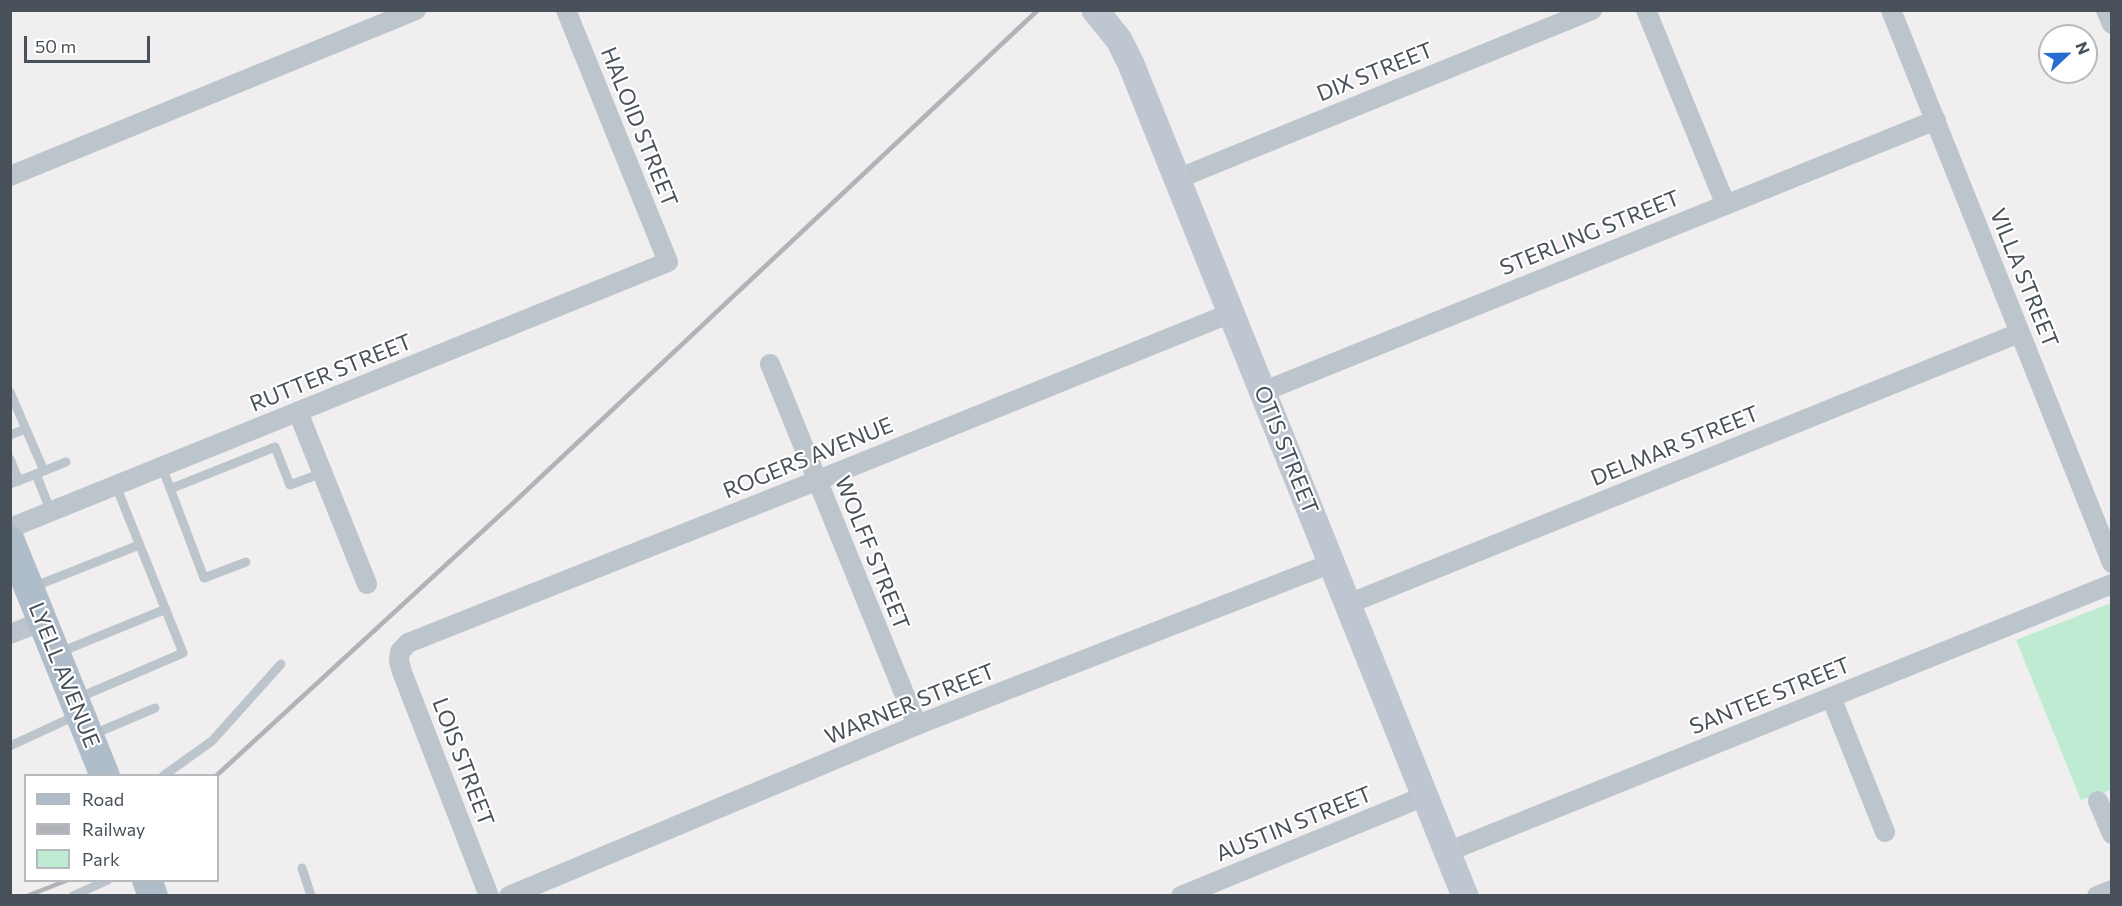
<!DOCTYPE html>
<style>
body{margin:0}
#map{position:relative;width:2122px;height:906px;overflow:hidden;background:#f0eeee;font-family:Commissioner,sans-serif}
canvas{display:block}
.frame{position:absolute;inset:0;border:12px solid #48515a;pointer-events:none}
.legend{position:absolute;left:24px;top:774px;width:195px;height:108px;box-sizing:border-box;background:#fff;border:2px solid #b6b9bd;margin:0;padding:8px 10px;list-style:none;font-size:18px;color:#48515a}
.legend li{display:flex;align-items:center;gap:12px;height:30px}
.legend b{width:30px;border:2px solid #b6b9bd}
.north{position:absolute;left:2038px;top:24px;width:60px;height:60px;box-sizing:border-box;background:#fff;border:2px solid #b6b9bd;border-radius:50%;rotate:68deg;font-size:16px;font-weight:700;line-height:24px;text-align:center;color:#48515a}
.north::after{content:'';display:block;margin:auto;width:21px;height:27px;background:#266cd2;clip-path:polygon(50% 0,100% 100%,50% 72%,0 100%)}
.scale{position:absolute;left:24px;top:36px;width:126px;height:27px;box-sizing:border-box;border:3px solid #48515a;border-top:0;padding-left:8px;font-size:18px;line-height:21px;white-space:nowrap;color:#48515a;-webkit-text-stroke:4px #fff;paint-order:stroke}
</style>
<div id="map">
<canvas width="2122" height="906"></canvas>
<div class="frame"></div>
<ul class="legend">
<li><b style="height:8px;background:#afbdcb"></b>Road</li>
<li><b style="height:8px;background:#b1b3b8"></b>Railway</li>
<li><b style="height:16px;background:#bfebd2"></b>Park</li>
</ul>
<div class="north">N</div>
<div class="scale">50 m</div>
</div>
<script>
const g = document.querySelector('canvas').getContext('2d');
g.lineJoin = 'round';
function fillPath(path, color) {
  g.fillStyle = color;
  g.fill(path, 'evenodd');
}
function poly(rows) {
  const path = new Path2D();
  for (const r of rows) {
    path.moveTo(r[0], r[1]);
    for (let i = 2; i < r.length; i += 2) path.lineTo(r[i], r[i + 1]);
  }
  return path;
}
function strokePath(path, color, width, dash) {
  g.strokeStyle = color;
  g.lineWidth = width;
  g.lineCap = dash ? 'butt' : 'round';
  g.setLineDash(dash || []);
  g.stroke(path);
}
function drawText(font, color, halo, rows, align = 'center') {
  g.font = font + ' Commissioner,sans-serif';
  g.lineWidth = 4.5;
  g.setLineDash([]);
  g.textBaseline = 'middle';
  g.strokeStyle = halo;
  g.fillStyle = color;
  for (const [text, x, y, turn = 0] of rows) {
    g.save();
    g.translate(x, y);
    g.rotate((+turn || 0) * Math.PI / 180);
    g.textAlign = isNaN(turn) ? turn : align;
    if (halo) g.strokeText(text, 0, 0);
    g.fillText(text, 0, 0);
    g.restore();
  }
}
const green = poly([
 [2111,603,2111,790,2081,800,2016,640]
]);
const lane = poly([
 [10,392,44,471],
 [10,435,26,429],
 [10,459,19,481],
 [162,467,204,578,246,562],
 [10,484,36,474],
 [170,489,275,447,290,485,322,473],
 [51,512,36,474,66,462],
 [33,587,139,545],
 [58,653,166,609],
 [78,698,183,653,116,486],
 [94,734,155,708],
 [10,746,77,715],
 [163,776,212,741,281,664],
 [302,868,311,896],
 [73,896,108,880]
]);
const street = poly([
 [1646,10,1725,203],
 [1891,10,2112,563],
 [2106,10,2112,24],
 [10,176,416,10],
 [1177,179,1592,10],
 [770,364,917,725],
 [1262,392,1936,120],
 [298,412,367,584],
 [10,528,668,262,566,10],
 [1348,604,2019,333],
 [10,634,43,621],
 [1831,697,1885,832],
 [2098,801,2112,834],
 [1447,852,2112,584],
 [489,896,402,672,399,661,400,652,408,643,816,481,1231,313],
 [509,896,917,725,1332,563],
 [1181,896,1425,796],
 [2097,896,2112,890]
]);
const secondary = poly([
 [1095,10,1119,40,1131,64,1465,896]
]);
const primary = poly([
 [10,541,105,776],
 [147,880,153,896]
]);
const rail = poly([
 [216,776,510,506,1038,10],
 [27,896,68,880]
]);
const streetNames = [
 ["DIX STREET",1375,72,-22],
 ["HALOID STREET",639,127,68],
 ["STERLING STREET",1590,233,-22],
 ["VILLA STREET",2024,278,68],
 ["RUTTER STREET",331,373,-22],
 ["DELMAR STREET",1675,446,-22],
 ["OTIS STREET",1286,450,68],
 ["ROGERS AVENUE",808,458,-22],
 ["WOLFF STREET",872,553,68],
 ["LYELL AVENUE",64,675,68],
 ["SANTEE STREET",1770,696,-22],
 ["WARNER STREET",910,704,-22],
 ["LOIS STREET",463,762,69],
 ["AUSTIN STREET",1294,824,-22]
];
fillPath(green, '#bfebd2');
strokePath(lane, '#bdc5cc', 9);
strokePath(street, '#bdc5cc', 20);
strokePath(secondary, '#bdc6d1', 27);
strokePath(primary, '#afbdcb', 30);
strokePath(rail, '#b1b3b8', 4.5);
drawText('22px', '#48515a', '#fff', streetNames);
</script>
